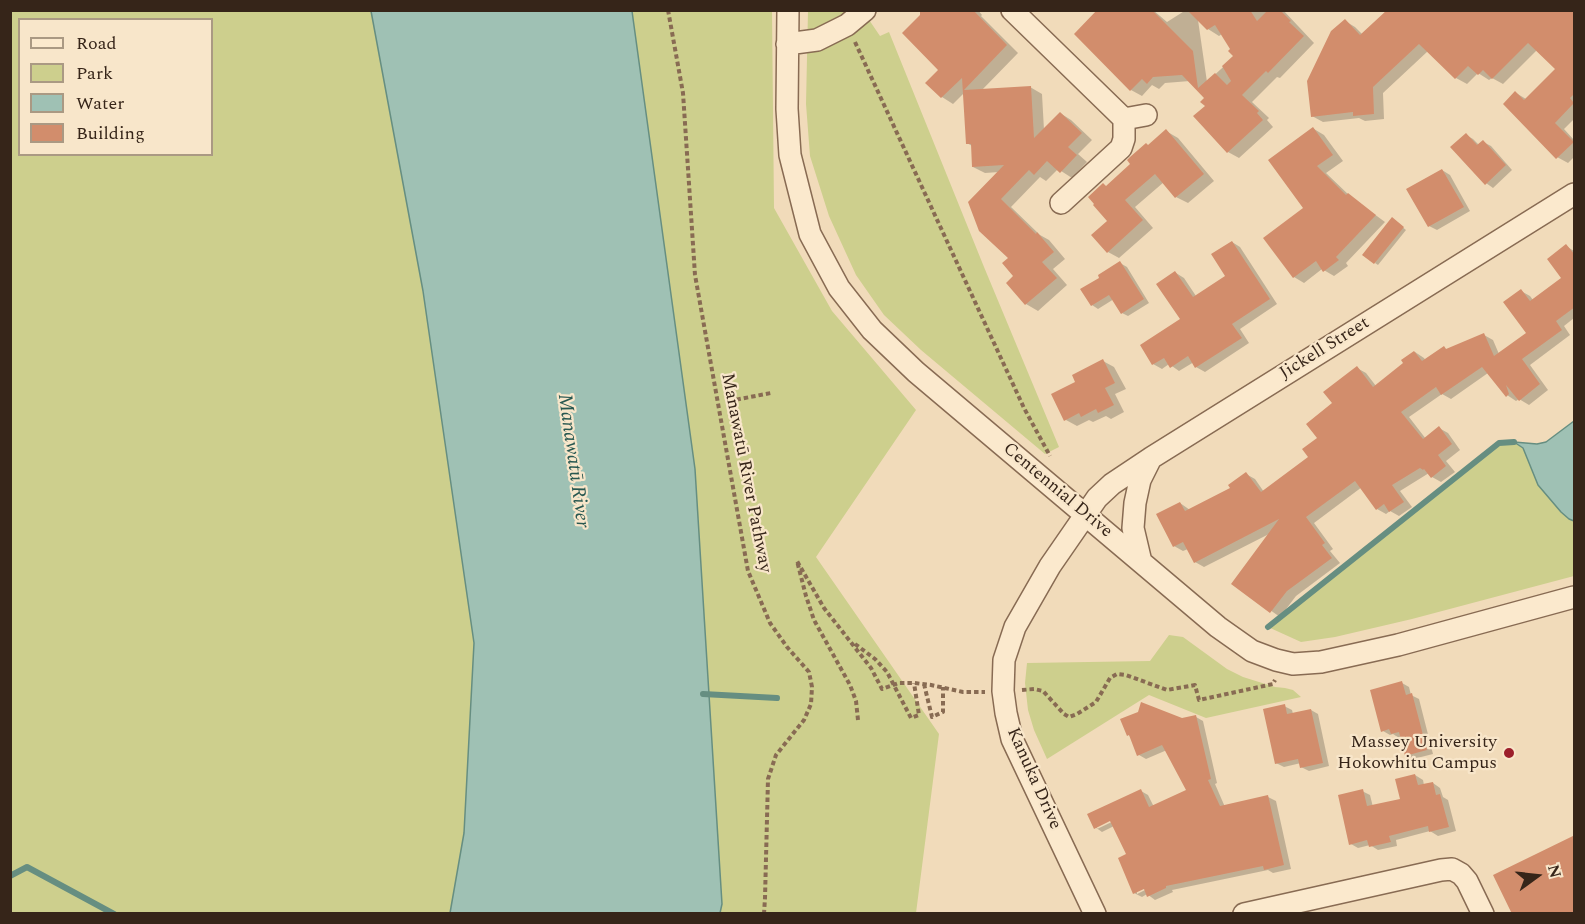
<!DOCTYPE html>
<meta charset="utf-8">
<style>
body{margin:0}
#map{position:relative;width:1585px;height:924px;overflow:hidden;background:#f1dbba;font-family:Spectral,serif}
canvas{display:block}
.frame{position:absolute;inset:0;border:12px solid #362519;pointer-events:none}
.legend{position:absolute;left:18px;top:18px;width:195px;height:138px;box-sizing:border-box;background:#f8e6ca;border:2px solid #aa9983;margin:0;padding:8px 10px;list-style:none;font-size:18px;color:#362519}
.legend li{display:flex;align-items:center;gap:12px;height:30px}
.legend b{width:30px;border:2px solid #aa9983}
.north{position:absolute;left:1507px;top:846px;width:60px;height:60px;-webkit-text-stroke:4px #f8e6ca;paint-order:stroke;rotate:75deg;font-size:16px;font-weight:700;line-height:24px;text-align:center;color:#362519}
.north::after{content:'';display:block;margin:auto;width:21px;height:27px;background:#362519;clip-path:polygon(50% 0,100% 100%,50% 72%,0 100%)}
</style>
<div id="map">
<canvas width="1585" height="924"></canvas>
<div class="frame"></div>
<ul class="legend">
<li><b style="height:8px;background:#fbe9cd"></b>Road</li>
<li><b style="height:16px;background:#cdcf8d"></b>Park</li>
<li><b style="height:16px;background:#9fc1b4"></b>Water</li>
<li><b style="height:16px;background:#d28d6c"></b>Building</li>
</ul>
<div class="north">N</div>
</div>
<script>
const g = document.querySelector('canvas').getContext('2d');
g.lineJoin = 'round';
function fillPath(path, color) {
  g.fillStyle = color;
  g.fill(path, 'evenodd');
}
function poly(rows) {
  const path = new Path2D();
  for (const r of rows) {
    path.moveTo(r[0], r[1]);
    for (let i = 2; i < r.length; i += 2) path.lineTo(r[i], r[i + 1]);
  }
  return path;
}
function strokePath(path, color, width, dash) {
  g.strokeStyle = color;
  g.lineWidth = width;
  g.lineCap = dash ? 'butt' : 'round';
  g.setLineDash(dash || []);
  g.stroke(path);
}
function drawText(font, color, halo, rows, align = 'center') {
  g.font = font + ' Spectral,serif';
  g.lineWidth = 4.5;
  g.setLineDash([]);
  g.textBaseline = 'middle';
  g.strokeStyle = halo;
  g.fillStyle = color;
  for (const [text, x, y, turn = 0] of rows) {
    g.save();
    g.translate(x, y);
    g.rotate((+turn || 0) * Math.PI / 180);
    g.textAlign = isNaN(turn) ? turn : align;
    if (halo) g.strokeText(text, 0, 0);
    g.fillText(text, 0, 0);
    g.restore();
  }
}
const green = poly([
 [10,11,371,11,423,291,474,643,464,833,450,913,11,913],
 [20,20,212,20,212,154,20,154],
 [632,11,772,11,774,208,832,311,916,410,816,557,939,734,916,913,720,913,722,904,695,469],
 [808,11,863,11,880,36,889,32,984,267,1059,447,1045,454,921,350,884,315,856,275,829,216,810,156,806,104],
 [1514,442,1523,448,1569,519,1574,521,1574,576,1412,619,1335,637,1301,642,1268,627,1499,443],
 [1169,635,1183,637,1227,669,1243,677,1275,687,1285,688,1293,690,1301,697,1206,718,1149,695,1047,759,1034,730,1028,710,1025,683,1027,663,1150,661]
]);
const water = poly([
 [371,11,632,11,695,469,722,904,720,913,450,913,464,833,474,643,423,291,371,11],
 [1574,421,1574,521,1569,519,1561,512,1538,485,1523,448,1514,442,1537,444,1546,442,1574,421]
]);
const shadow = poly([
 [927,10,978,10,982,15,981,16,1018,53,981,91,1030,87,1042,94,1044,130,1060,113,1071,120,1092,140,1078,154,1087,162,1072,178,1058,169,1046,181,1040,177,1011,207,1040,235,1049,240,1065,259,1053,269,1067,285,1038,311,1026,304,1008,283,1015,276,1010,258,981,230,999,172,985,173,973,167,972,146,967,143,964,93,953,104,942,97,927,83,940,70],
 [1099,10,1153,10,1167,22,1186,10,1283,10,1314,43,1280,78,1277,77,1252,102,1269,118,1267,120,1273,127,1239,158,1228,152,1207,106,1206,98,1190,81,1165,83,1159,89,1152,85,1142,96,1131,90],
 [1198,20,1208,29,1219,36,1222,34,1235,56,1207,82],
 [1574,10,1574,119,1564,129,1574,140,1574,157,1568,163,1557,157,1516,93,1526,99,1557,69,1537,50,1503,84,1492,78,1489,80,1478,73,1467,84,1456,78,1428,51,1383,93,1384,119,1365,121,1359,118,1323,122,1312,116,1345,21,1355,27,1363,35],
 [1314,129,1324,135,1343,161,1326,173,1351,197,1385,222,1346,263,1348,266,1334,276,1322,269,1304,283,1294,277,1265,239,1305,209],
 [1166,131,1178,138,1214,181,1188,203,1176,197,1164,182,1135,207,1153,228,1119,258,1108,252,1109,221,1107,187],
 [1466,135,1473,139,1479,145,1483,142,1491,146,1512,170,1493,188,1486,183],
 [1442,170,1450,175,1470,211,1437,230,1429,226],
 [1395,221,1406,230,1378,265,1375,263],
 [1232,242,1240,247,1277,304,1240,329,1249,343,1205,372,1196,367,1194,362,1179,371,1169,364,1162,369,1153,364,1182,320,1176,273,1184,278,1196,296,1227,276],
 [1566,246,1574,251,1574,318,1564,326,1570,335,1530,365,1548,390,1529,405,1519,399,1516,401,1507,395,1488,373,1451,399,1442,394,1409,417,1426,439,1439,428,1448,433,1460,450,1446,461,1455,472,1441,482,1432,477,1429,473,1400,491,1412,507,1399,516,1390,511,1386,514,1377,509,1362,487,1314,523,1333,549,1330,551,1340,563,1296,596,1280,617,1233,584,1271,533,1204,567,1195,562,1188,549,1183,551,1174,546,1180,503,1190,510,1232,489,1246,474,1255,479,1264,492,1310,457,1334,403,1357,368,1366,373,1376,386,1405,363,1415,352,1424,358,1426,361,1444,348,1448,350,1484,335,1493,340,1499,354,1529,333,1521,291,1530,296,1533,300,1563,278],
 [1120,263,1127,267,1149,303,1128,316,1122,313,1114,299,1098,309,1092,305],
 [1103,361,1114,367,1126,389,1115,394,1124,412,1111,419,1106,416,1093,422,1089,420,1077,426,1066,420,1077,382],
 [1402,683,1409,687,1411,695,1419,699,1433,754,1413,759,1406,755,1402,737,1399,738,1393,734,1390,735,1383,731],
 [1142,704,1182,720,1196,717,1203,721,1217,783,1215,784,1225,807,1268,797,1276,801,1291,869,1273,873,1268,870,1172,890,1173,892,1155,900,1147,894,1142,897,1134,893,1120,859,1128,855,1114,826,1102,832,1095,827,1089,815,1141,791,1148,795,1154,807,1188,790,1167,750,1146,759,1139,755,1122,720,1139,713],
 [1117,816,1118,819,1097,829,1097,825],
 [1150,884,1151,887,1137,894,1137,890],
 [1284,706,1292,710,1293,714,1311,710,1318,714,1329,766,1309,771,1301,767,1301,763,1284,767,1276,763],
 [1415,775,1423,780,1424,785,1433,783,1440,788,1443,797,1448,800,1456,831,1438,836,1430,831,1396,840,1397,846,1378,850,1370,845,1358,848,1351,844,1362,791,1370,795,1373,807,1402,800]
]);
const stream = poly([
 [1268,627,1499,443,1514,442],
 [703,694,777,698],
 [10,876,27,867,114,914]
]);
const building = poly([
 [920,10,973,10,1007,45,964,90,1031,86,1034,138,1060,112,1082,133,1068,147,1077,155,1060,173,1047,161,1034,175,1029,170,1001,199,1036,234,1037,232,1054,252,1042,262,1057,278,1025,305,1006,283,1013,276,1002,263,1008,258,979,231,968,202,1004,165,972,167,971,144,966,144,962,78,941,98,925,83,938,70,902,33,920,15],
 [1097,10,1152,10,1193,51,1198,88,1215,73,1227,85,1231,81,1222,66,1233,56,1228,51,1230,49,1215,25,1207,30,1187,10,1250,10,1257,21,1268,10,1280,10,1291,21,1289,22,1304,36,1268,73,1266,71,1242,95,1259,111,1257,113,1263,120,1227,153,1193,116,1205,106,1200,102,1204,98,1182,75,1153,77,1147,84,1142,79,1130,91,1074,34],
 [1387,10,1575,10,1575,93,1570,98,1574,103,1555,123,1574,142,1556,159,1503,104,1515,91,1524,100,1555,69,1528,43,1492,79,1483,70,1478,75,1468,66,1455,79,1419,44,1373,87,1374,114,1353,116,1353,112,1311,117,1307,81,1331,31,1345,19,1360,35],
 [1313,127,1333,155,1317,166,1346,195,1348,193,1376,215,1336,257,1339,260,1323,272,1316,261,1293,278,1263,238,1303,208,1268,160],
 [1166,129,1204,174,1175,198,1155,174,1125,200,1143,220,1107,253,1091,235,1107,221,1093,205,1094,204,1088,197,1103,183,1106,186,1130,164,1127,160,1130,157,1146,143,1148,145],
 [1466,133,1477,145,1483,140,1506,165,1485,185,1450,147],
 [1442,169,1464,207,1428,227,1406,189],
 [1392,217,1404,227,1374,264,1362,255],
 [1232,241,1270,299,1232,324,1242,338,1195,368,1188,356,1170,368,1164,358,1152,365,1140,345,1180,319,1156,284,1175,271,1193,297,1225,276,1211,254],
 [1566,244,1575,255,1575,307,1556,321,1562,330,1522,359,1540,384,1519,401,1506,385,1509,394,1506,397,1482,367,1441,395,1436,387,1401,412,1423,439,1439,426,1452,444,1438,455,1446,466,1431,478,1424,469,1423,470,1420,468,1392,485,1404,502,1389,512,1384,504,1376,510,1355,481,1306,517,1325,543,1322,545,1332,558,1287,591,1270,613,1231,584,1279,519,1194,563,1183,542,1173,547,1156,514,1180,502,1185,511,1230,488,1228,485,1246,472,1261,492,1308,457,1302,449,1317,438,1306,424,1332,403,1323,392,1357,366,1373,387,1403,363,1401,360,1414,351,1422,361,1444,346,1446,349,1484,333,1494,356,1526,333,1503,302,1521,289,1530,301,1561,278,1547,259],
 [1120,261,1144,299,1121,314,1109,295,1091,306,1080,289,1099,278,1098,275],
 [1103,359,1115,383,1105,388,1114,405,1098,413,1096,409,1081,417,1079,413,1064,421,1051,394,1075,382,1072,375],
 [1402,681,1406,695,1412,693,1427,750,1405,756,1399,732,1391,734,1389,729,1381,732,1370,690],
 [1141,702,1182,718,1196,715,1211,779,1208,780,1220,806,1268,795,1284,865,1264,870,1263,866,1166,886,1166,888,1147,897,1144,889,1133,894,1118,858,1126,854,1110,821,1094,829,1087,814,1141,789,1149,807,1186,790,1162,745,1137,756,1129,735,1127,736,1120,719,1138,712],
 [1285,704,1287,714,1311,709,1323,763,1300,768,1298,759,1275,764,1263,709],
 [1415,774,1418,785,1433,782,1436,795,1440,794,1449,827,1429,832,1428,826,1389,836,1391,842,1369,847,1367,840,1349,845,1338,795,1363,789,1367,806,1400,799,1395,779],
 [1575,835,1575,914,1512,914,1493,875]
]);
const path = poly([
 [668,10,683,93,695,275,748,571,770,623,787,647,809,672,812,687,811,704,804,720,776,755,768,779,765,898,764,914],
 [855,42,1024,408,1050,456],
 [729,401,771,393],
 [855,644,875,659,887,672,911,718,919,715,914,683],
 [924,684,932,717,943,712,943,687],
 [1022,690,1034,689,1043,691,1064,714,1069,717,1077,714,1096,702,1110,678,1117,674,1126,675,1167,690,1195,685,1199,700,1273,684,1275,680],
 [858,720,856,701,850,685,814,620,806,596,797,561,824,608,871,668,882,689,899,683,914,683,931,685,963,692,985,692]
]);
const minor = poly([
 [788,10,787,109,790,155,810,234,839,288,872,330,916,372,1218,627,1252,651,1276,660,1293,664,1321,662,1398,645,1574,597],
 [1012,10,1124,119,1124,139,1121,148,1061,203],
 [787,44,817,40,847,25,865,10],
 [1124,119,1146,115],
 [1141,562,1133,528,1135,503,1140,480,1151,458],
 [1095,914,1012,739,1006,713,1003,691,1004,660,1015,627,1050,566,1097,498,1112,484,1151,458,1574,194],
 [1244,914,1441,870,1452,869,1461,874,1467,881,1483,914]
]);
const markers = [
 [1509,753,6,"#9c1f2b"]
];
const streetNames = [
 ["Jickell Street",1325,349,-32],
 ["Manawatū River Pathway",745,473,79],
 ["Centennial Drive",1057,491,40],
 ["Kanuka Drive",1033,779,66]
];
const poiNames = [
 ["Massey University",1497,743],
 ["Hokowhitu Campus",1497,764]
];
const waterNames = [
 ["Manawatū River",572,461,82]
];
fillPath(green, '#cdcf8d');
fillPath(water, '#9fc1b4');
strokePath(water, '#668e81', 1.5);
fillPath(shadow, '#0003');
strokePath(stream, '#668e81', 6);
fillPath(building, '#d28d6c');
strokePath(minor, '#886b53', 24);
strokePath(path, '#886b53', 4, [4.5, 3]);
strokePath(minor, '#fbe9cd', 21);
for (const [x, y, r, color] of markers) {
  const dot = new Path2D();
  dot.arc(x, y, r, 0, 2 * Math.PI);
  g.fillStyle = color;
  g.fill(dot);
  strokePath(dot, '#f8e6ca', 2);
}
drawText('18px', '#362519', '#f8e6ca', streetNames);
drawText('18px', '#362519', '#f8e6ca', poiNames, 'right');
drawText('italic 20px', '#275750', '#f8e6ca', waterNames);
</script>
